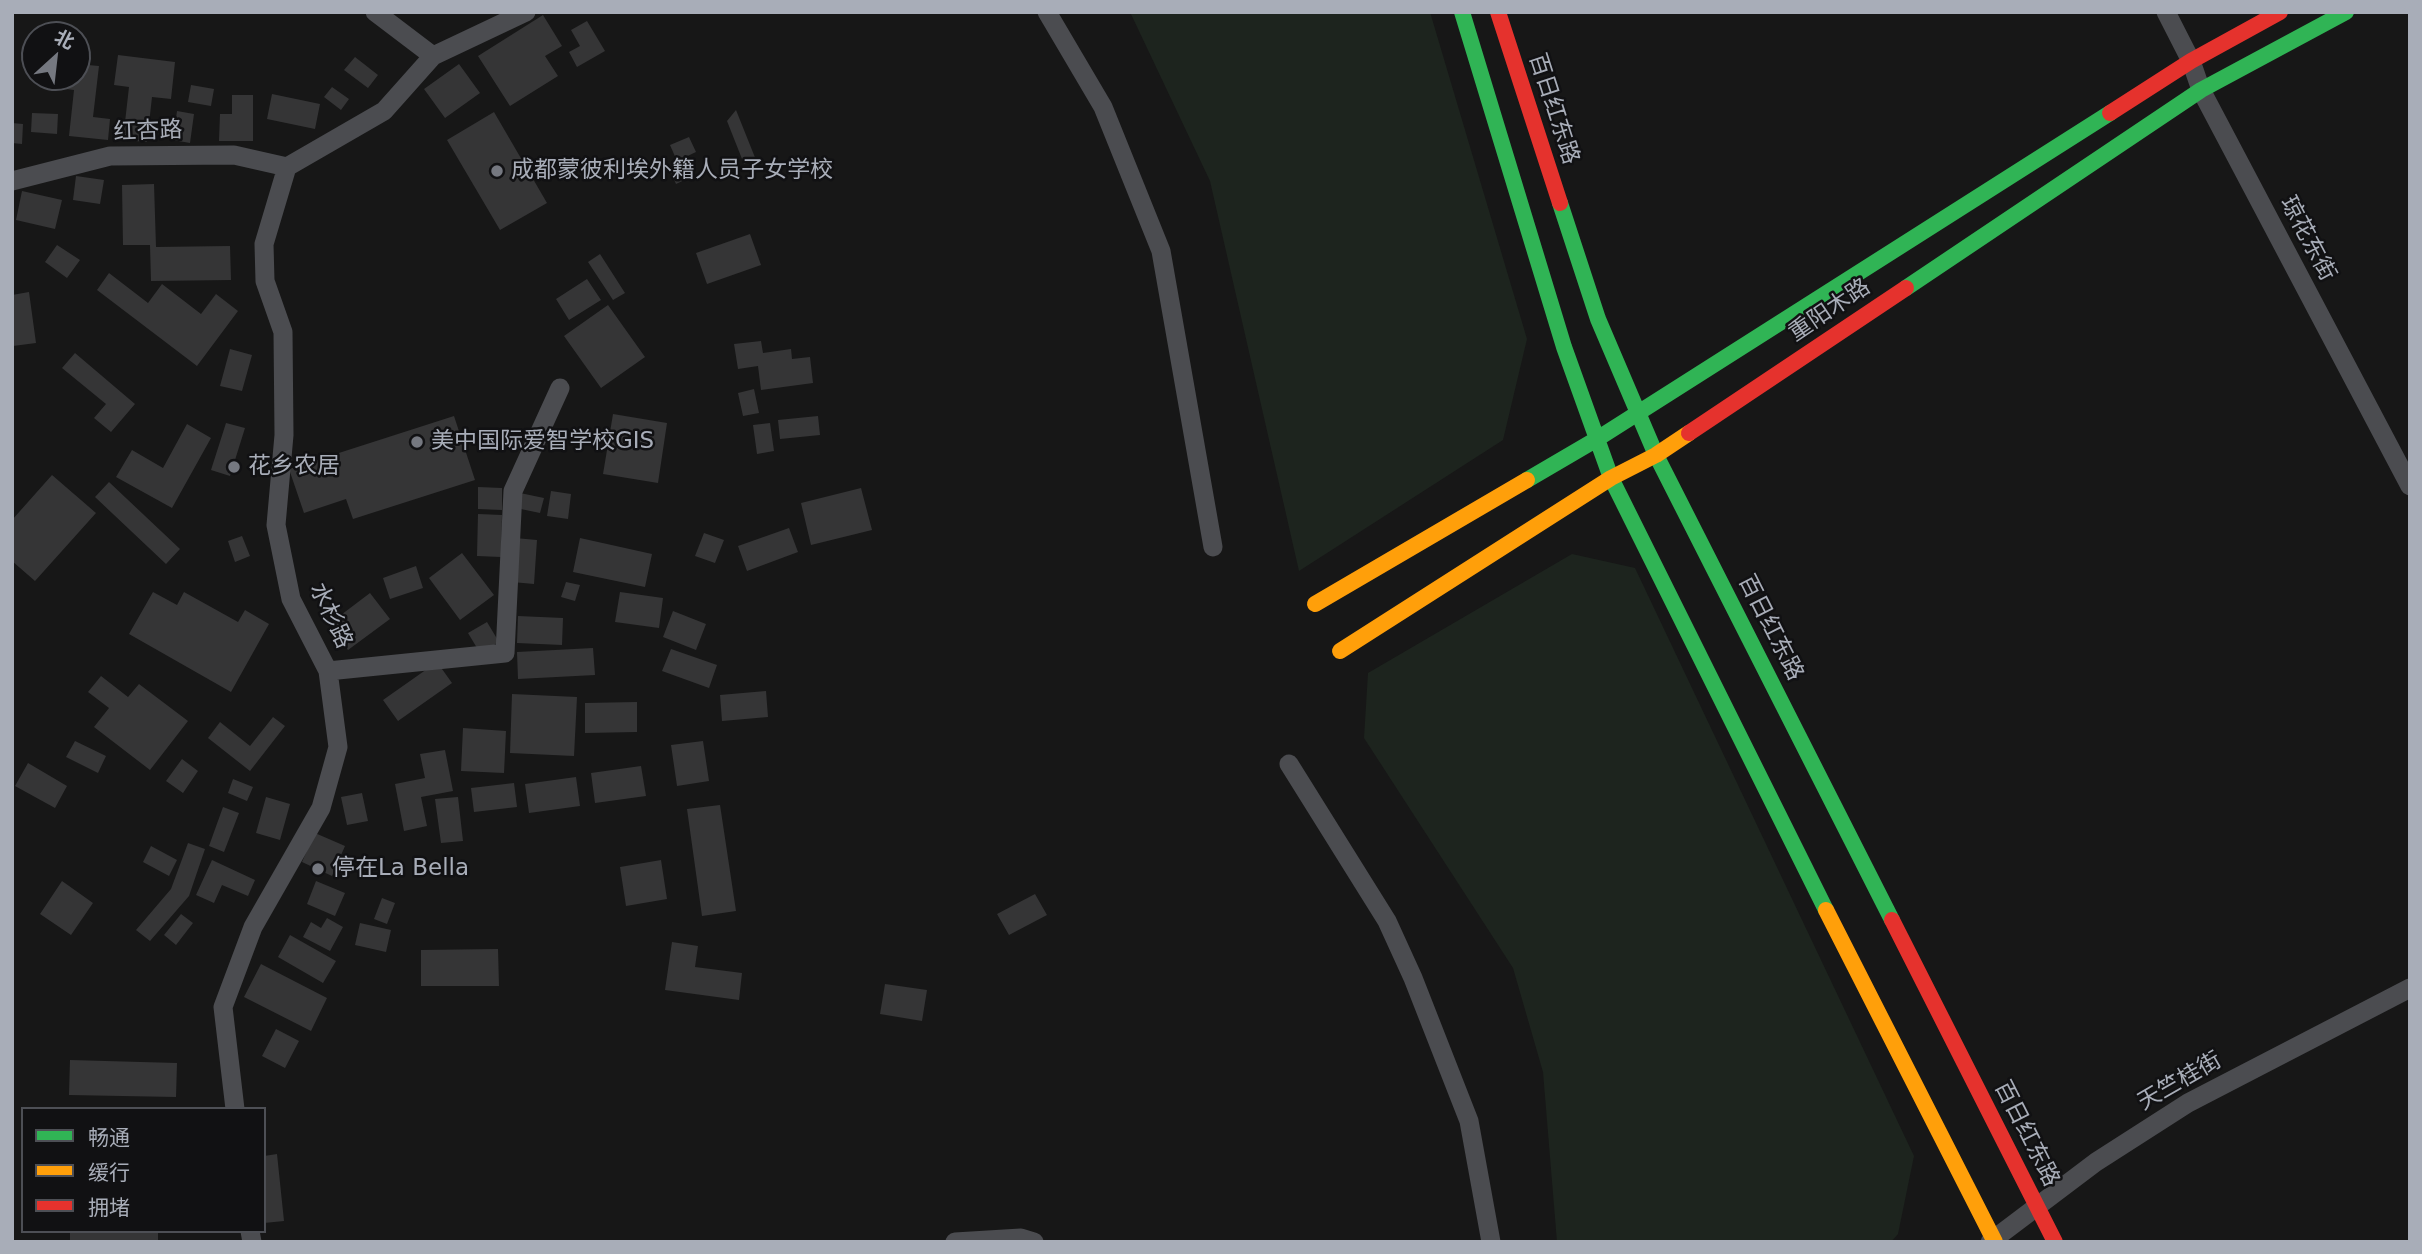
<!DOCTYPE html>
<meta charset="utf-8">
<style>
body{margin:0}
#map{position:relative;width:2422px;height:1254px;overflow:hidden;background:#171717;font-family:"DejaVu Sans","Noto Sans SC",sans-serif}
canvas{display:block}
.frame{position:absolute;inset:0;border:14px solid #a8adb8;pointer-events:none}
.legend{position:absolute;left:21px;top:1107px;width:245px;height:126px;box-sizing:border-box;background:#111113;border:2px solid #4d4f55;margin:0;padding:9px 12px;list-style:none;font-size:21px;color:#a8adb8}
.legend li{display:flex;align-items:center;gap:14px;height:35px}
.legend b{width:35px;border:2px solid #4d4f55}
.north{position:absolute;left:21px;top:21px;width:70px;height:70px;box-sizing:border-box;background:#111113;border:2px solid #4d4f55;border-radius:50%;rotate:27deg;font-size:19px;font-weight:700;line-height:28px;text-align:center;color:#a8adb8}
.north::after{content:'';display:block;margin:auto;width:24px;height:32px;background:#757880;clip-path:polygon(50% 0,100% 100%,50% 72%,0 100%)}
</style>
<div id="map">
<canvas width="2422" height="1254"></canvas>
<div class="frame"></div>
<ul class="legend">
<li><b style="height:9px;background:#30b455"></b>畅通</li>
<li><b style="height:9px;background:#ff9f0a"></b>缓行</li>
<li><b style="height:9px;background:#e5322d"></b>拥堵</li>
</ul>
<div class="north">北</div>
</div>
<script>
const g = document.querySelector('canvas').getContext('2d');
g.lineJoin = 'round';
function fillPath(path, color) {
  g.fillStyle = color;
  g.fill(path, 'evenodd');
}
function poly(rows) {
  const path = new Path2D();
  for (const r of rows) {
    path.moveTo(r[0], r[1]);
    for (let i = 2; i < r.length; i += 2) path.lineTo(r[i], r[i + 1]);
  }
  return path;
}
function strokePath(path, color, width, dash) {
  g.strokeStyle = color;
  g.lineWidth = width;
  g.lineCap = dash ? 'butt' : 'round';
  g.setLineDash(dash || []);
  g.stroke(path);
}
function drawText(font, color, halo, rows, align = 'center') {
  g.font = font + ' "DejaVu Sans","Noto Sans SC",sans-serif';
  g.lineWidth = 5;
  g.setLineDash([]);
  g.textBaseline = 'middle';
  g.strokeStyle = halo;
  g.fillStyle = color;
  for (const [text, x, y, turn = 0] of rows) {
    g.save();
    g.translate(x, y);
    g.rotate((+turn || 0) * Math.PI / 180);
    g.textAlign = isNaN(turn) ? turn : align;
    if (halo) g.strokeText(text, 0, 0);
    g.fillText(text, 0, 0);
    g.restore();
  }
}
const green = poly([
 [1130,12,1430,12,1527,339,1503,440,1299,571,1210,181],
 [1572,554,1635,568,1914,1156,1898,1234,1891,1242,1557,1242,1543,1072,1513,968,1364,738,1368,673]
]);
const building = poly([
 [543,15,562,46,545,56,558,76,510,106,478,56],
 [587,21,605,51,577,67,569,52,580,46,571,30],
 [118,55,175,62,171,99,152,97,147,142,123,140,129,87,114,85],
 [355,57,378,75,368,88,344,70],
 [77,64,99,66,93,117,110,119,108,140,69,136,74,90,58,88,59,77,77,77],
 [459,64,480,93,445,118,424,89],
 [191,85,214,89,211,106,188,102],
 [332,87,349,99,341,110,324,97],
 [272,94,320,104,315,129,267,119],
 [232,95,253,95,253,141,219,141,220,114,232,114],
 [736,110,756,160,744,164,727,121],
 [177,111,194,114,190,143,173,140],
 [494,112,547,203,500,230,447,140],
 [32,113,58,114,57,134,31,132],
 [12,123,23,124,22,144,12,143],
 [689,137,696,152,677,161,670,145],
 [688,160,695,175,676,184,669,168],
 [76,176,104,180,100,204,73,200],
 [154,184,156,247,230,246,231,280,151,281,150,245,123,245,122,185],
 [22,191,62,200,55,229,16,220],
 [750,234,761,265,707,284,696,253],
 [57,245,80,260,67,278,45,262],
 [600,254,625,293,613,300,588,262],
 [109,273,148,303,162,284,201,314,216,294,238,311,197,366,97,290],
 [587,279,601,300,569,320,556,299],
 [29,292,36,343,13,346,12,295],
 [608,305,645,357,601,388,564,336],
 [761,341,763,353,791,349,792,359,810,357,813,383,761,390,758,366,738,369,734,344],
 [230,349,252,355,242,391,220,386],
 [75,353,135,404,111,432,94,418,106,404,62,368],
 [754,389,759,413,743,416,738,393],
 [613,414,667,423,658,483,603,474],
 [454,416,475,480,353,519,346,499,304,513,289,469],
 [818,416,820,435,780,439,778,420],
 [226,423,245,428,230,476,211,470],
 [770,423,774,451,757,454,753,425],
 [187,424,211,438,172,508,116,477,132,450,163,468],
 [52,475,96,513,35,581,12,561,12,520],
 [109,482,180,549,166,564,95,497],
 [478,487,502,488,502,510,478,509],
 [861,488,872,530,811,545,801,503],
 [551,491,571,494,568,519,547,516],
 [520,493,544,498,540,513,516,508],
 [478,514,502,515,501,557,477,556],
 [789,528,798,552,747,571,738,546],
 [704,533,724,540,715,563,695,556],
 [242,536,250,556,235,562,228,541],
 [515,538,537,540,534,584,512,582],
 [580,538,652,554,645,587,573,572],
 [462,553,494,595,460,620,429,578],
 [416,566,423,588,390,599,383,578],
 [566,582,580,585,575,601,561,597],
 [153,592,177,605,184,592,238,622,245,610,269,624,231,692,129,634],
 [620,592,663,598,659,628,615,622],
 [370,593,390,619,348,650,329,624],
 [673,611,706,624,696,650,663,637],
 [518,616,563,618,562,645,517,643],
 [487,622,499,642,480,653,468,633],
 [593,648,595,675,518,679,517,652],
 [671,649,717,665,709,688,662,671],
 [437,662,452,683,398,721,383,700],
 [101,676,128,697,139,684,188,721,150,770,94,727,109,708,88,692],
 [766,691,768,717,722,721,720,695],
 [512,694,577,697,574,756,510,753],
 [637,702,637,732,585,733,585,703],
 [273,717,285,726,250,771,208,738,220,722,250,746],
 [463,728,506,731,504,773,461,771],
 [75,741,106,756,98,773,66,757],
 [703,741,709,781,677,786,671,745],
 [445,750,453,791,421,797,427,826,404,831,395,784,425,778,420,754],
 [182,759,198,771,183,793,166,781],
 [28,763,67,786,55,808,15,786],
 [641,766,646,796,595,803,591,773],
 [576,777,580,806,529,813,525,784],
 [233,779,253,787,247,801,228,793],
 [514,783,517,807,474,812,471,788],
 [362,793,368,821,347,825,341,797],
 [266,797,290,804,280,840,256,833],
 [458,797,463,841,441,843,435,799],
 [720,805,736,911,702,916,687,809],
 [223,807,239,813,224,852,209,846],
 [315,833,345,846,332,876,302,862],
 [188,843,205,849,189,896,150,941,136,930,171,889],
 [151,846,177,860,169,876,143,862],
 [212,860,255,880,248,896,222,885,214,903,196,895],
 [661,860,667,899,626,906,620,867],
 [62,881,93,903,71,935,40,914],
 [316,881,345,893,335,916,307,904],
 [1035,894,1047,915,1009,935,997,914],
 [382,898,395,903,387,924,374,919],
 [181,914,193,923,176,945,164,935],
 [327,918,343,927,330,951,303,937,311,922,321,928],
 [360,923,391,930,386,952,355,945],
 [290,935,336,961,323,983,278,957],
 [672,942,698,946,695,967,742,973,739,1000,665,990],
 [498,949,499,986,421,986,421,950],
 [261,964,327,998,311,1031,244,997],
 [885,984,927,990,922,1021,880,1014],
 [276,1029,299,1041,285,1068,262,1056],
 [70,1060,177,1063,176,1097,69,1095],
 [277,1154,284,1221,264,1223,264,1156],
 [70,1231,158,1231,158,1242,70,1242]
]);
const street = poly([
 [375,12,433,56],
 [1047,12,1103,107,1161,251,1213,547],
 [2166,12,2191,61,2201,90,2410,486],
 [287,167,384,111,433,56,526,12],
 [12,181,110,156,234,155,287,167],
 [328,671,505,653,513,491,560,388],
 [1289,764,1387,921,1413,978,1469,1121,1491,1242],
 [235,1109,223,1007,253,927,321,808,338,747,328,671,291,599,276,525,284,435,283,332,265,281,264,244,287,167],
 [250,1231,252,1242],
 [955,1242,1021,1238,1034,1242],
 [1990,1242,2096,1162,2188,1103,2410,988]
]);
const fast = poly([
 [1462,12,1564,347,1611,478,1826,910],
 [1560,203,1598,319,1656,455,1892,920],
 [1906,288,2201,90,2346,12],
 [1527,480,1597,439,2110,113]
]);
const slow = poly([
 [1315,604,1527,480],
 [1340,651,1611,478,1656,455,1689,433],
 [1826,910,1995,1242]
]);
const jam = poly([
 [1498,12,1560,203],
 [2110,113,2191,61,2280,12],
 [1689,433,1906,288],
 [1892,920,2055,1242]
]);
const markers = [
 [497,171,7,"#757880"],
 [417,442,7,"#757880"],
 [234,467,7,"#757880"],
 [318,869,7,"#757880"]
];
const streetNames = [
 ["百日红东路",1553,109,72],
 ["红杏路",148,132,-2],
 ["琼花东街",2307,239,62],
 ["重阳木路",1830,311,-34],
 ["水杉路",330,616,65],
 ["百日红东路",1770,628,63],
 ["天竺桂街",2180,1082,-30],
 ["百日红东路",2026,1134,63]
];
const poiNames = [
 ["成都蒙彼利埃外籍人员子女学校",511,171],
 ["美中国际爱智学校GIS",431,442],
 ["花乡农居",248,467],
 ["停在La Bella",332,869]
];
fillPath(green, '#1d241e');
fillPath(building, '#353536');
strokePath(street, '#4b4c50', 19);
strokePath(fast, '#30b455', 16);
strokePath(slow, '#ff9f0a', 16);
strokePath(jam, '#e5322d', 16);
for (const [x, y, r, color] of markers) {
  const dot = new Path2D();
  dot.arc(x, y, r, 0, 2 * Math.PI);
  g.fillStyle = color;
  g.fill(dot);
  strokePath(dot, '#111113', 2.5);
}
drawText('23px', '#a8adb8', '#111113', streetNames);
drawText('23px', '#a8adb8', '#111113', poiNames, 'left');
</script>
